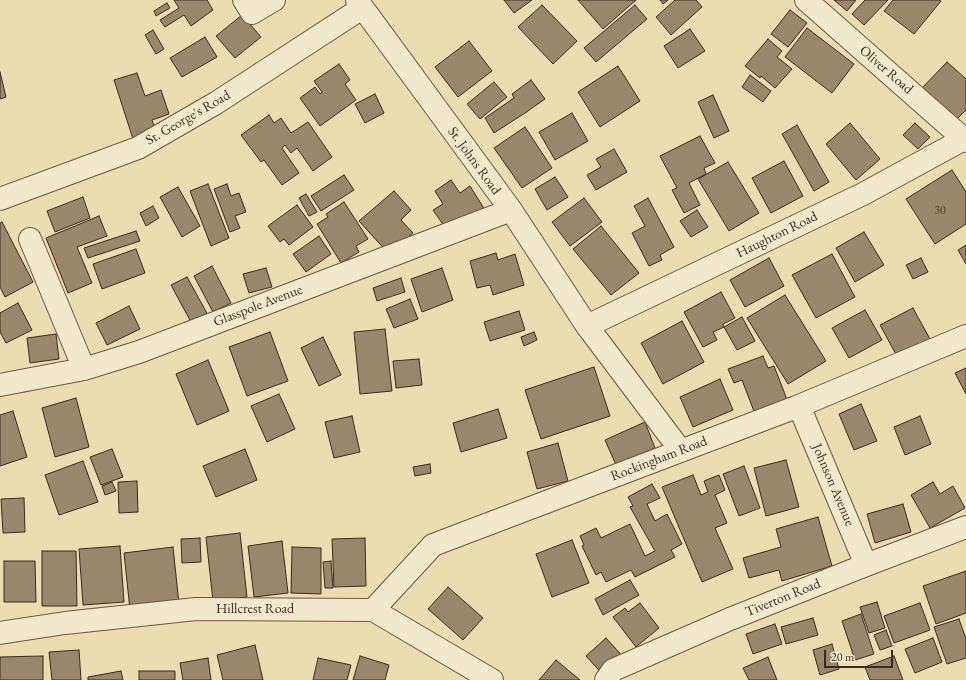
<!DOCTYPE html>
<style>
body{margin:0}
#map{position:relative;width:966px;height:680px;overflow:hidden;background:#ebdcb1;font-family:"EB Garamond",serif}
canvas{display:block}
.scale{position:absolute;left:824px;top:650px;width:69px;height:18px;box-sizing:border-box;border:2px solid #41281f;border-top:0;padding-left:5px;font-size:12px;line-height:14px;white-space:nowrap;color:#41281f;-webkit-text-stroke:3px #f2e8cc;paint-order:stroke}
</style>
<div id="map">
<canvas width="966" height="680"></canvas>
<div class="scale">20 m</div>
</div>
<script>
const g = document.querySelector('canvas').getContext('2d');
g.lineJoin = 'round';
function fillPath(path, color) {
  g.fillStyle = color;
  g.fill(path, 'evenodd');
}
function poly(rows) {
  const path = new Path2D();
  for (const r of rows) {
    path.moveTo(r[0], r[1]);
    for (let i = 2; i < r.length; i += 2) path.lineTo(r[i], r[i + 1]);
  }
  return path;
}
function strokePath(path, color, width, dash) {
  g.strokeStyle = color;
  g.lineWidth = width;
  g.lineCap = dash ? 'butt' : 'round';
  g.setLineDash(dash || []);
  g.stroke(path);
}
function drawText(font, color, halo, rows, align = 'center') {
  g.font = font + ' "EB Garamond",serif';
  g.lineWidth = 4;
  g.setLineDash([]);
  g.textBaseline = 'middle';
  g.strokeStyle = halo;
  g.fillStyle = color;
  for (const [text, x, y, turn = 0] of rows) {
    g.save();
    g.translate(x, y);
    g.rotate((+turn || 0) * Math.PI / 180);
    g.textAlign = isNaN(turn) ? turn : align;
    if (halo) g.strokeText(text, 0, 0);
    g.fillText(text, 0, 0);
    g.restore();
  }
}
const building = poly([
 [174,0,207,0,213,10,191,26,184,15,165,27,160,20,179,8,174,0],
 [504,0,532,0,514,13,504,0],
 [578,0,636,0,603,29,578,0],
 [660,0,668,0,663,4,660,0],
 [675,0,696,0,702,7,671,35,656,17,675,0],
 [834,0,856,0,847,11,834,0],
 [865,0,888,0,864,25,852,14,865,0],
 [893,0,939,0,941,1,914,34,884,11,893,0],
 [167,3,170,8,156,16,154,11,167,3],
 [542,5,577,41,553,64,518,27,542,5],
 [635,5,647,19,596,62,584,48,635,5],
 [790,10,807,23,788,47,771,34,790,10],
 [242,15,261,37,235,58,216,36,242,15],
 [807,28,854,64,832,93,785,57,807,28],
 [690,29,705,51,678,68,664,46,690,29],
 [153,30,164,49,156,54,145,35,153,30],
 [205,37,217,57,182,77,170,58,205,37],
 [768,39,782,51,777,57,792,69,775,88,761,76,760,78,745,66,768,39],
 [469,41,492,71,458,97,435,67,469,41],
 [947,62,966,79,966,110,956,120,922,88,947,62],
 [339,64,350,80,345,84,356,100,320,126,300,98,315,87,320,94,322,92,314,81,339,64],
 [618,66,640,101,600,127,578,92,618,66],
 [0,72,6,97,0,99,0,72],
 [137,73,145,96,161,90,169,114,152,120,156,132,133,139,114,80,137,73],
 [750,75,771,91,763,102,742,87,750,75],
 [531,80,545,99,525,113,494,133,485,118,514,98,512,94,531,80],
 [494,82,507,97,480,119,467,104,494,82],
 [375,94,384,113,365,123,355,104,375,94],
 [713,95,729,131,714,138,698,102,713,95],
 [572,113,588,141,555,160,539,132,572,113],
 [269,115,274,123,281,118,291,133,308,122,332,157,313,171,297,148,291,153,285,145,282,148,299,173,282,185,264,160,261,162,241,135,269,115],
 [850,123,880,159,856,180,826,144,850,123],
 [915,123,930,137,918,149,903,135,915,123],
 [797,125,829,182,814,191,782,134,797,125],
 [525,127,552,168,522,188,494,148,525,127],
 [700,136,715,163,704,168,706,174,689,183,700,205,684,213,672,190,677,188,660,156,700,136],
 [614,149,627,172,596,190,587,175,601,167,596,159,614,149],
 [784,161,803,196,771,213,752,178,784,161],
 [728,162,759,213,729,231,698,179,728,162],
 [952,170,966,192,966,224,935,244,906,199,952,170],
 [344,175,354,190,321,211,311,196,344,175],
 [555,177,568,197,547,210,535,189,555,177],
 [451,180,460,193,470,186,485,210,449,233,433,210,443,204,435,191,451,180],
 [208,184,229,238,211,246,190,191,208,184],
 [227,184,231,196,239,193,246,212,235,216,240,228,230,232,214,189,227,184],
 [178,187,200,226,182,237,160,197,178,187],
 [394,191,411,210,401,220,413,233,389,254,359,221,394,191],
 [306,194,317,212,309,216,299,198,306,194],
 [83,197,90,218,55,232,47,211,83,197],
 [584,198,602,222,570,246,552,222,584,198],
 [648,198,674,247,660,255,662,260,649,266,632,233,645,226,634,206,648,198],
 [344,202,368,239,356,246,359,252,341,263,317,224,328,217,326,214,344,202],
 [297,205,313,227,289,245,284,239,280,242,268,226,297,205],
 [153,206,159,218,146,226,140,213,153,206],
 [697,210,708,227,691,237,680,221,697,210],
 [99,216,107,236,77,247,92,283,68,293,46,238,99,216],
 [2,222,33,282,5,297,0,287,0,223,2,222],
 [601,226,639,273,611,295,573,249,601,226],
 [136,231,140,241,88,258,84,248,136,231],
 [864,232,884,265,855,282,836,248,864,232],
 [319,236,331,254,306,272,293,254,319,236],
 [966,245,966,264,958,250,966,245],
 [136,249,145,273,102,289,93,264,136,249],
 [496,253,498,260,515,254,524,285,493,295,490,285,477,288,470,261,496,253],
 [832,254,855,297,816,318,792,275,832,254],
 [769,258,784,286,745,307,730,280,769,258],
 [921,258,928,272,913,279,906,265,921,258],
 [212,266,231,303,213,312,194,276,212,266],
 [266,268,272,287,249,293,243,274,266,268],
 [442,268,453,300,422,312,411,279,442,268],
 [187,277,208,315,192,324,171,285,187,277],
 [401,278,405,292,377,301,373,288,401,278],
 [721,292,735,318,723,324,724,327,713,332,717,340,703,347,684,312,721,292],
 [785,295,826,361,788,384,747,318,785,295],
 [410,299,418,319,394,328,386,309,410,299],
 [18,303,32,330,6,343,0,332,0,313,18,303],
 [129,306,140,329,107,345,96,323,129,306],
 [913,308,931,341,898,358,880,325,913,308],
 [865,310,882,340,849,358,832,328,865,310],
 [519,311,525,330,490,341,484,322,519,311],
 [742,317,755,341,737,350,724,327,742,317],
 [682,321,704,362,663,384,641,343,682,321],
 [385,329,392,391,360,394,354,332,385,329],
 [270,332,288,381,247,396,229,347,270,332],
 [534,332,537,340,524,346,521,337,534,332],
 [56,334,59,359,30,363,27,338,56,334],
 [323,337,341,375,319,386,301,348,323,337],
 [763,356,768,368,774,366,788,402,755,414,742,380,734,383,728,369,763,356],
 [419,359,422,385,396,388,393,361,419,359],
 [208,360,229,411,197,425,176,374,208,360],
 [594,367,610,416,541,439,525,390,594,367],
 [966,368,966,394,955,373,966,368],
 [720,379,733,410,693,427,680,397,720,379],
 [279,394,295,429,267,442,251,406,279,394],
 [76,398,89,447,55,457,42,408,76,398],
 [861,404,877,441,854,450,839,414,861,404],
 [498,409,507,438,461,452,453,423,498,409],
 [13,411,27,457,0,466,0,415,13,411],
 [352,416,360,452,334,458,325,422,352,416],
 [920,416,931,444,905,455,894,427,920,416],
 [645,422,655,448,616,465,605,440,645,422],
 [558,443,568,481,537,489,527,452,558,443],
 [112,449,123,477,101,485,90,457,112,449],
 [245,449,257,480,216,497,203,466,245,449],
 [786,460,799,507,766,516,754,468,786,460],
 [83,461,98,502,59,515,45,475,83,461],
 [430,464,431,473,415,476,413,467,430,464],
 [744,466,760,508,739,516,723,474,744,466],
 [693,475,701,495,708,492,704,481,719,475,725,490,715,495,727,523,715,528,733,569,702,582,662,487,693,475],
 [137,481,138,512,119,513,118,482,137,481],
 [112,482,116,491,105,495,102,486,112,482],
 [933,482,940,494,953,486,965,508,930,528,911,495,933,482],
 [652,484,660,498,647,504,655,521,667,514,682,544,671,550,675,557,635,577,631,570,606,582,601,572,596,575,582,546,584,545,580,536,596,528,601,538,630,524,645,556,655,551,630,507,633,506,628,497,652,484],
 [24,498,25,532,3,533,1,499,24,498],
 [903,504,911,532,875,543,867,514,903,504],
 [818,517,832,566,782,581,779,570,749,578,743,558,781,547,776,529,818,517],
 [240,533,247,597,213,601,206,537,240,533],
 [200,538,201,562,182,563,181,539,200,538],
 [365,538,366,586,334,587,332,539,365,538],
 [572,540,589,583,552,597,536,554,572,540],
 [282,541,288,593,254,597,248,546,282,541],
 [120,546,124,602,83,605,79,549,120,546],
 [173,547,179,604,130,610,124,553,173,547],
 [292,547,321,548,321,594,291,593,292,547],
 [42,551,76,551,77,606,42,606,42,551],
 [4,561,35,561,36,602,4,602,4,561],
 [331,561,333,588,325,588,323,562,331,561],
 [966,571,966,613,936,624,923,586,966,571],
 [630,580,639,595,603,615,595,599,630,580],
 [448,587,483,618,463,640,428,609,448,587],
 [877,602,885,628,869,633,860,607,877,602],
 [640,603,659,628,636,647,613,617,625,608,628,612,640,603],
 [920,603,930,630,894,643,884,616,920,603],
 [861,614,874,654,855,660,842,621,861,614],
 [813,618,818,635,786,644,781,627,813,618],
 [959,619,966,639,966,658,947,664,934,627,959,619],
 [775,624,782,644,753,654,746,634,775,624],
 [886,630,892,646,880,650,874,635,886,630],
 [606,638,626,660,606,678,586,656,606,638],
 [933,638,942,662,915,673,905,649,933,638],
 [832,644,839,669,820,675,813,650,832,644],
 [255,645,263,680,223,680,217,655,255,645],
 [79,650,81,680,52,680,49,652,79,650],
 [43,656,43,680,0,680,0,657,43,656],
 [360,656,389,665,385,680,353,680,360,656],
 [894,656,903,680,870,680,865,667,894,656],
 [768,657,777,680,749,680,743,668,768,657],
 [208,658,211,680,183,680,180,663,208,658],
 [318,658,351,665,347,680,313,680,318,658],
 [556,660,580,680,539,680,556,660],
 [121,671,123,680,88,680,88,677,121,671],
 [139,671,175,671,175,680,139,680,139,671]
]);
const minor = poly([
 [244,0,252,13,274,0],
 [357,0,511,210,587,326,681,451],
 [806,0,966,141],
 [0,199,138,148,216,103,362,8],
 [30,239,84,369],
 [587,326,863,194,964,139],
 [0,385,84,369,139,352,511,210],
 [799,406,866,565],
 [373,610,433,545,799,406,966,336],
 [0,633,65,623,196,609,373,610,492,680],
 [606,680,613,670,730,619,866,565,966,527]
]);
const numberNames = [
 ["30",940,211]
];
const streetNames = [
 ["Oliver Road",886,70,41],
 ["St. George's Road",188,118,-30],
 ["St. Johns Road",474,161,54],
 ["Haughton Road",777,235,-26],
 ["Glasspole Avenue",258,306,-21],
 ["Rockingham Road",659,459,-21],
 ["Johnson Avenue",833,485,67],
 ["Tiverton Road",783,598,-22],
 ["Hillcrest Road",255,609]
];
fillPath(building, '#99866b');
strokePath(building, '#41281f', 1);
strokePath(minor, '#6c5544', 24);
strokePath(minor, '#f2e8cc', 22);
drawText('12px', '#574032', null, numberNames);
drawText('14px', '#41281f', '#f2e8cc', streetNames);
</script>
